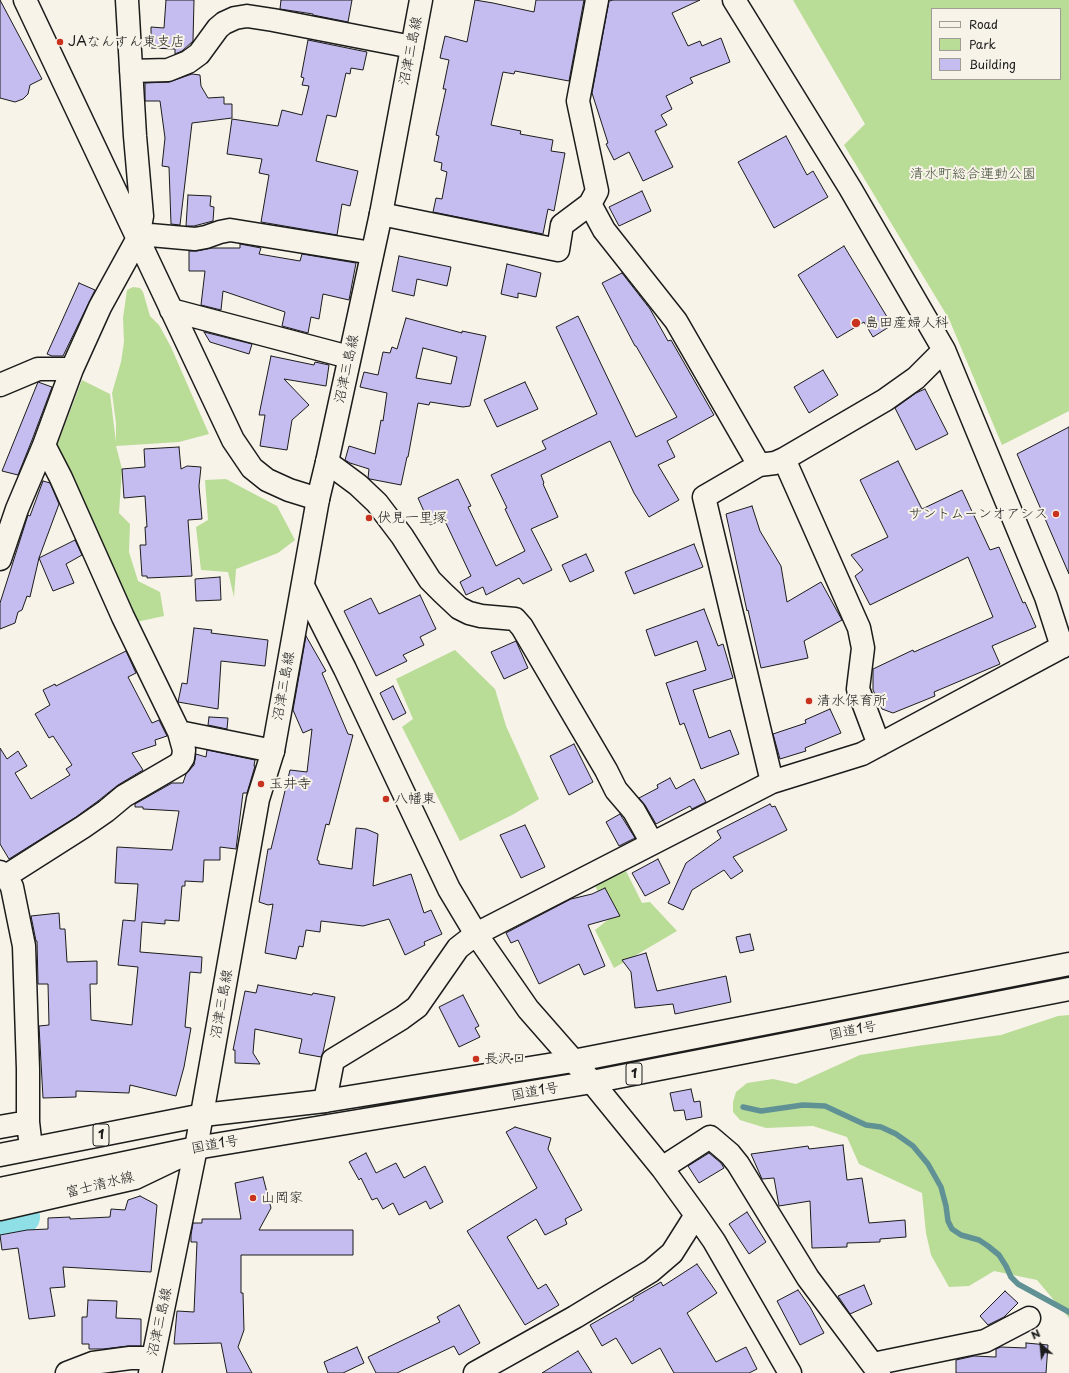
<!DOCTYPE html>
<meta charset="utf-8">
<style>
body{margin:0}
#map{position:relative;width:1069px;height:1373px;overflow:hidden;background:#f7f3e8;font-family:"Playpen Sans",sans-serif}
canvas{display:block}
.legend{position:absolute;left:931px;top:8px;width:130px;height:72px;box-sizing:border-box;background:#f7f3e8;border:1px solid #9f9d96;margin:0;padding:5px 7px;list-style:none;font-size:12px;color:#1c1c1c}
.legend li{display:flex;align-items:center;gap:8px;height:20px}
.legend b{width:20px;border:1px solid #9f9d96}
.north{position:absolute;left:1021px;top:1325px;width:40px;height:40px;-webkit-text-stroke:3px #f7f3e8;paint-order:stroke;rotate:333deg;font-size:11px;font-weight:700;line-height:16px;text-align:center;color:#1c1c1c}
.north::after{content:'';display:block;margin:auto;width:14px;height:18px;background:#1c1c1c;clip-path:polygon(50% 0,100% 100%,50% 72%,0 100%)}
</style>
<div id="map">
<canvas width="1069" height="1373"></canvas>
<ul class="legend">
<li><b style="height:5px;background:#f7f3e8"></b>Road</li>
<li><b style="height:11px;background:#b9dc97"></b>Park</li>
<li><b style="height:11px;background:#c5bdef"></b>Building</li>
</ul>
<div class="north">N</div>
</div>
<script>
const g = document.querySelector('canvas').getContext('2d');
g.lineJoin = 'round';
function fillPath(path, color) {
  g.fillStyle = color;
  g.fill(path, 'evenodd');
}
function poly(rows) {
  const path = new Path2D();
  for (const r of rows) {
    path.moveTo(r[0], r[1]);
    for (let i = 2; i < r.length; i += 2) path.lineTo(r[i], r[i + 1]);
  }
  return path;
}
function strokePath(path, color, width, dash) {
  g.strokeStyle = color;
  g.lineWidth = width;
  g.lineCap = dash ? 'butt' : 'round';
  g.setLineDash(dash || []);
  g.stroke(path);
}
function drawText(font, color, halo, rows, align = 'center') {
  g.font = font + ' "Playpen Sans","Klee One",sans-serif';
  g.lineWidth = 4;
  g.setLineDash([]);
  g.textBaseline = 'middle';
  g.strokeStyle = halo;
  g.fillStyle = color;
  for (const [text, x, y, turn = 0] of rows) {
    g.save();
    g.translate(x, y);
    g.rotate((+turn || 0) * Math.PI / 180);
    g.textAlign = isNaN(turn) ? turn : align;
    if (halo) g.strokeText(text, 0, 0);
    g.fillText(text, 0, 0);
    g.restore();
  }
}
const green = poly([
 [793,0,1069,0,1069,411,1002,445,949,319,844,145,865,124],
 [932,9,1060,9,1060,79,932,79],
 [133,287,140,288,143,292,150,316,159,325,171,347,209,434,179,442,116,446,122,469,119,513,130,524,129,552,138,581,160,592,164,616,127,624,55,450,82,380,110,394,116,442,116,423,112,393,121,362,124,342,123,318,127,290],
 [226,479,277,506,295,540,278,553,236,569,234,597,228,572,201,570,196,527,208,520,205,480],
 [455,650,495,689,506,726,539,799,514,814,460,841,402,727,413,719,396,679],
 [626,871,642,903,650,902,677,931,614,968,595,930,609,919,595,885],
 [1069,1015,1069,1318,1037,1280,994,1271,969,1286,949,1287,931,1255,926,1233,922,1193,859,1164,847,1137,813,1126,766,1128,740,1120,733,1112,733,1102,736,1092,747,1083,773,1079,796,1084,860,1055,917,1046,1001,1035,1058,1016]
]);
const stream = poly([
 [743,1107,761,1111,803,1105,825,1106,866,1125,881,1127,896,1134,913,1146,928,1164,941,1187,946,1206,948,1221,952,1229,961,1235,979,1240,988,1246,999,1255,1006,1266,1011,1277,1018,1284,1069,1312]
]);
const river = poly([
 [0,1221,23,1217]
]);
const building = poly([
 [0,0,42,79,30,85,28,94,23,99,15,102,0,98,0,0],
 [166,0,194,0,193,41,182,51,175,54,175,49,151,48,151,27,164,28,166,0],
 [281,0,352,0,348,22,313,15,313,14,280,9,281,0],
 [475,0,493,3,534,12,536,0,584,0,569,81,515,71,514,74,503,72,491,125,521,131,520,134,553,140,551,151,565,153,554,211,548,209,543,234,433,212,436,198,442,199,447,172,441,170,442,163,434,161,439,136,436,135,446,89,443,89,449,60,440,58,445,36,467,42,475,0],
 [613,0,700,0,672,13,688,46,700,41,702,46,721,38,730,62,690,78,693,83,666,96,672,109,661,115,667,125,655,131,673,167,643,181,629,152,614,160,606,144,608,143,592,93,609,1,613,0],
 [308,40,367,52,363,70,351,68,350,74,346,73,336,117,327,115,316,161,358,171,350,206,342,204,337,235,261,222,269,175,259,173,262,159,227,154,232,119,278,126,282,110,302,115,309,86,302,85,304,78,301,77,308,40],
 [192,74,200,75,201,86,208,98,224,97,224,104,232,104,232,118,192,123,180,225,171,224,169,167,162,166,165,138,160,101,145,101,145,83,169,82,192,74],
 [786,136,807,175,813,171,828,197,774,228,738,162,786,136],
 [642,191,651,211,619,226,609,207,642,191],
 [188,195,211,196,210,206,214,207,213,221,194,226,186,226,188,195],
 [240,244,261,248,259,254,300,261,302,254,356,263,349,300,323,294,319,319,311,317,308,333,282,326,285,312,223,291,221,310,201,305,205,271,189,271,189,251,197,251,212,248,240,248,240,244],
 [844,246,892,325,873,337,864,322,837,338,798,275,844,246],
 [399,256,451,267,447,286,417,279,414,296,392,291,399,256],
 [507,264,541,273,536,297,518,293,518,298,501,294,507,264],
 [622,273,650,309,668,341,671,340,714,415,667,441,675,457,658,465,679,500,649,517,634,493,610,441,541,475,544,483,543,484,558,517,531,529,552,570,523,584,519,578,486,595,483,587,466,595,460,582,471,576,444,519,430,525,418,498,458,479,471,506,468,507,496,566,525,551,505,509,507,508,491,475,546,449,542,441,597,414,556,327,578,316,636,437,677,417,636,346,635,346,602,283,622,273],
 [79,283,95,290,63,356,52,356,47,354,79,283],
 [406,318,462,333,462,331,486,336,470,406,463,407,430,402,429,405,418,403,408,457,407,457,401,485,370,479,368,478,369,469,350,463,345,460,349,446,375,454,381,420,383,421,387,393,360,387,364,372,378,375,383,352,390,353,392,347,397,349,406,318],
 [423,348,457,357,451,384,416,378,423,348],
 [204,332,252,344,249,354,210,342,204,332],
 [271,356,314,365,315,362,329,365,326,386,284,379,309,405,292,420,287,450,260,446,265,415,259,415,271,356],
 [823,370,838,395,809,413,794,387,823,370],
 [38,382,52,387,32,440,18,475,2,471,38,382],
 [525,382,538,409,497,427,484,400,525,382],
 [925,389,948,434,916,450,895,408,916,393,925,389],
 [1069,427,1069,574,1017,454,1069,427],
 [179,447,181,469,187,466,201,467,199,486,202,519,188,520,192,576,147,578,147,576,142,576,140,545,146,545,145,527,147,527,145,496,124,498,122,469,145,467,144,449,179,447],
 [898,461,922,509,962,490,990,550,999,547,1023,603,1025,602,1036,627,992,646,1000,664,934,692,935,696,893,713,882,709,873,690,873,669,913,650,914,652,993,617,968,557,870,605,855,576,863,570,851,555,888,537,860,480,898,461],
 [43,481,50,483,59,504,39,558,30,597,27,596,22,610,18,612,15,623,0,629,0,603,28,515,30,516,43,481],
 [752,506,760,531,781,566,787,602,821,582,842,620,804,641,808,658,761,668,748,610,747,611,726,514,752,506],
 [75,540,82,555,66,564,74,583,53,591,39,558,75,540],
 [694,544,703,567,634,594,625,572,694,544],
 [586,554,594,571,570,582,562,565,586,554],
 [220,577,221,600,196,601,195,579,220,577],
 [420,595,436,629,420,637,424,645,403,655,407,661,376,676,344,611,371,598,379,614,420,595],
 [704,609,718,646,723,644,733,678,693,690,709,738,730,730,739,754,701,769,684,723,680,725,666,683,706,670,697,641,655,656,646,630,704,609],
 [194,628,212,630,211,633,268,640,265,666,221,661,218,709,178,702,182,683,187,684,194,628],
 [306,636,326,671,322,673,348,734,353,735,329,825,326,824,317,860,319,861,319,864,352,869,356,828,366,829,378,834,373,886,411,874,424,913,431,910,442,934,424,942,425,945,405,955,389,919,363,926,321,921,320,932,306,930,303,947,299,946,296,959,265,953,273,904,268,905,259,902,268,849,271,849,290,770,307,772,312,729,303,733,293,710,306,636],
 [516,641,528,668,504,679,491,652,516,641],
 [126,651,136,673,128,677,152,723,159,720,167,736,155,740,156,745,132,753,143,770,118,785,98,801,76,817,9,859,0,844,0,748,7,759,18,751,27,766,15,773,31,799,70,775,66,769,72,765,53,736,49,738,35,714,50,705,43,690,55,684,56,686,126,651],
 [393,686,406,713,393,720,380,693,393,686],
 [830,709,841,733,805,748,806,751,780,759,773,734,806,723,805,720,830,709],
 [209,717,228,718,227,729,208,725,209,717],
 [574,744,593,782,569,795,550,756,574,744],
 [207,750,255,760,254,766,255,766,247,793,243,793,236,849,220,847,220,860,204,860,203,882,185,881,185,886,182,886,179,921,165,920,165,924,142,922,140,952,202,957,201,973,190,972,185,1027,191,1028,184,1067,176,1096,130,1085,129,1093,76,1091,76,1097,43,1098,39,1026,49,1025,48,984,38,984,37,941,36,941,31,916,59,913,60,929,65,929,67,962,97,961,97,984,90,984,91,1020,132,1025,138,967,118,965,123,920,135,921,138,884,115,883,117,847,172,850,179,811,143,809,143,807,135,807,135,804,172,783,183,783,186,774,194,765,196,754,206,757,207,750],
 [670,778,676,789,694,779,706,802,692,809,690,806,656,824,645,805,639,798,658,788,657,785,670,778],
 [770,804,772,807,775,806,787,830,733,857,743,871,731,879,724,870,692,890,683,910,668,903,686,863,721,838,717,831,770,804],
 [620,814,635,838,619,846,606,822,620,814],
 [525,825,545,867,521,878,500,835,525,825],
 [658,859,670,883,645,896,632,873,658,859],
 [605,888,620,916,588,925,605,966,584,975,579,964,539,984,518,940,511,943,506,933,571,899,592,894,605,888],
 [750,934,754,950,740,953,736,937,750,934],
 [646,953,657,991,726,976,731,1002,675,1014,673,1004,635,1008,631,972,622,960,646,953],
 [258,985,312,995,313,993,335,997,323,1052,321,1057,299,1053,302,1039,255,1029,253,1053,260,1064,235,1063,235,1050,233,1050,245,991,256,993,258,985],
 [463,995,479,1026,475,1028,480,1037,459,1047,439,1007,463,995],
 [691,1089,694,1102,700,1101,702,1117,686,1120,684,1110,674,1111,670,1093,691,1089],
 [515,1127,551,1138,548,1149,582,1210,565,1219,567,1224,545,1235,536,1219,507,1237,538,1289,546,1284,559,1305,525,1325,467,1231,537,1188,506,1132,515,1127],
 [843,1145,847,1180,862,1178,869,1223,905,1220,906,1237,880,1239,880,1242,847,1243,847,1247,812,1248,810,1201,779,1206,774,1178,762,1179,751,1154,808,1146,809,1149,843,1145],
 [366,1153,376,1173,396,1163,404,1178,425,1166,443,1202,430,1209,426,1201,399,1215,393,1203,383,1209,377,1198,372,1200,361,1178,359,1180,349,1162,366,1153],
 [709,1153,721,1163,724,1168,699,1183,688,1166,709,1153],
 [263,1177,271,1208,259,1230,353,1230,353,1255,241,1255,241,1293,243,1293,244,1330,238,1347,252,1373,227,1373,221,1343,174,1344,177,1311,194,1312,197,1242,191,1242,191,1235,193,1223,202,1223,202,1219,241,1219,235,1183,263,1177],
 [140,1196,157,1205,151,1272,63,1267,65,1287,50,1288,55,1316,29,1319,18,1248,2,1250,0,1235,27,1230,48,1229,48,1218,70,1217,70,1219,110,1217,111,1209,125,1210,128,1200,140,1196],
 [747,1212,766,1242,749,1254,729,1224,747,1212],
 [697,1264,717,1293,687,1313,716,1362,746,1347,757,1369,749,1373,674,1373,660,1348,632,1364,616,1338,602,1346,590,1325,634,1300,633,1298,661,1282,663,1286,697,1264],
 [864,1285,872,1304,850,1314,838,1296,864,1285],
 [798,1290,810,1307,824,1333,800,1345,777,1301,798,1290],
 [1005,1291,1018,1303,1004,1317,988,1325,980,1316,1005,1291],
 [88,1300,117,1301,116,1318,141,1319,141,1346,128,1346,103,1349,89,1349,89,1344,82,1344,82,1317,87,1317,88,1300],
 [459,1305,480,1343,459,1355,454,1346,397,1373,376,1373,368,1357,440,1322,437,1317,459,1305],
 [1026,1343,1048,1345,1046,1373,956,1373,956,1360,974,1356,996,1357,996,1349,1001,1347,1026,1348,1026,1343],
 [357,1347,364,1363,343,1373,328,1373,324,1362,357,1347],
 [578,1351,592,1373,542,1373,578,1351]
]);
const minor = poly([
 [25,0,233,440,252,468,267,480,289,490,318,499],
 [597,0,578,101,597,191,590,204,604,230,676,321,759,465],
 [734,0,850,188,944,350,1046,597,1062,647],
 [131,71,168,70,188,62,199,54,218,28,224,23,235,18,247,16,273,20,412,47],
 [381,214,558,250,562,225,590,204],
 [139,234,195,239,206,237,220,232,230,230,372,253],
 [171,310,349,357],
 [0,385,38,369,72,369],
 [784,459,859,628,863,648,858,689,879,745],
 [327,462,358,485,377,503,402,536,430,580,443,593,459,608,469,613,481,616,515,619,522,627,606,770,616,790,634,811,652,843],
 [0,559,17,509,44,445,72,369,100,307,138,238,142,216,135,136,127,0],
 [303,586,345,669,449,889,476,934,528,1009,592,1082,662,1168,696,1215,714,1241,790,1373],
 [179,732,273,751],
 [772,782,704,497,759,465,775,463,784,459,885,400,916,378,944,350],
 [0,872,6,876,12,887,24,946,28,1069,28,1122,31,1148],
 [6,876,83,827,106,811,124,796,179,764,183,758,184,750,179,732,123,617,61,478,44,445],
 [325,1101,333,1060,402,1018,417,1007,458,948,476,934,772,782,862,754,1069,643],
 [0,1127,28,1122],
 [662,1168,710,1137,730,1154,738,1164,808,1278,879,1373],
 [873,1364,985,1341,1029,1318],
 [67,1373,93,1363,130,1358,152,1358],
 [475,1373,575,1317,651,1271,672,1253,696,1215]
]);
const major = poly([
 [0,1209,135,1178,183,1155],
 [150,1373,196,1148,258,799,273,751,318,499,327,462,381,214,421,0]
]);
const highway = poly([
 [0,1155,203,1115,325,1101,573,1061,1069,964],
 [0,1189,196,1148,592,1082,1069,989]
]);
const markers = [
 [60,42,4,"#c8321e"],
 [856,323,5,"#c8321e"],
 [1056,514,4,"#c8321e"],
 [369,518,4,"#c8321e"],
 [809,701,4,"#c8321e"],
 [261,784,4,"#c8321e"],
 [386,799,4,"#c8321e"],
 [476,1059,4,"#c8321e"],
 [253,1198,4,"#c8321e"]
];
const shields = [
 [634,1074,16],
 [101,1135,16]
];
const shieldNames = [
 ["1",634,1074],
 ["1",101,1135]
];
const poiNames = [
 ["JAなんすん東支店",68,42],
 ["島田産婦人科",865,323],
 ["サントムーンオアシス",1048,514,"right"],
 ["伏見一里塚",377,518],
 ["清水保育所",817,701],
 ["玉井寺",269,784],
 ["八幡東",394,799],
 ["長沢口",484,1059],
 ["山岡家",261,1198]
];
const streetNames = [
 ["沼津三島線",411,51,-79],
 ["沼津三島線",347,369,-78],
 ["沼津三島線",284,686,-80],
 ["沼津三島線",222,1004,-80],
 ["国道1号",853,1031,-11],
 ["国道1号",535,1092,-10],
 ["国道1号",215,1145,-10],
 ["富士清水線",100,1185,-14],
 ["沼津三島線",160,1322,-78]
];
const parkNames = [
 ["清水町総合運動公園",973,174]
];
fillPath(green, '#b9dc97');
strokePath(stream, '#609295', 5.5);
strokePath(river, '#8ee0e6', 34);
fillPath(building, '#c5bdef');
strokePath(building, '#1c1c1c', 1);
strokePath(minor, '#1c1c1c', 25);
strokePath(major, '#1c1c1c', 25);
strokePath(highway, '#1c1c1c', 25);
strokePath(minor, '#f7f3e8', 22);
strokePath(major, '#f7f3e8', 22);
strokePath(highway, '#f7f3e8', 22);
for (const [x, y, r, color] of markers) {
  const dot = new Path2D();
  dot.arc(x, y, r, 0, 2 * Math.PI);
  g.fillStyle = color;
  g.fill(dot);
  strokePath(dot, '#f7f3e8', 1.5);
}
for (const [x, y, w] of shields) {
  const box = new Path2D();
  box.roundRect(x - w / 2, y - 11, w, 22, 3);
  g.fillStyle = '#f7f3e8';
  g.fill(box);
  strokePath(box, '#1c1c1c', 1);
}
drawText('bold 13px', '#1c1c1c', null, shieldNames);
drawText('14px', '#1c1c1c', '#f7f3e8', poiNames, 'left');
drawText('14px', '#1c1c1c', '#f7f3e8', streetNames);
drawText('14px', '#4b5641', '#f7f3e8', parkNames);
</script>
